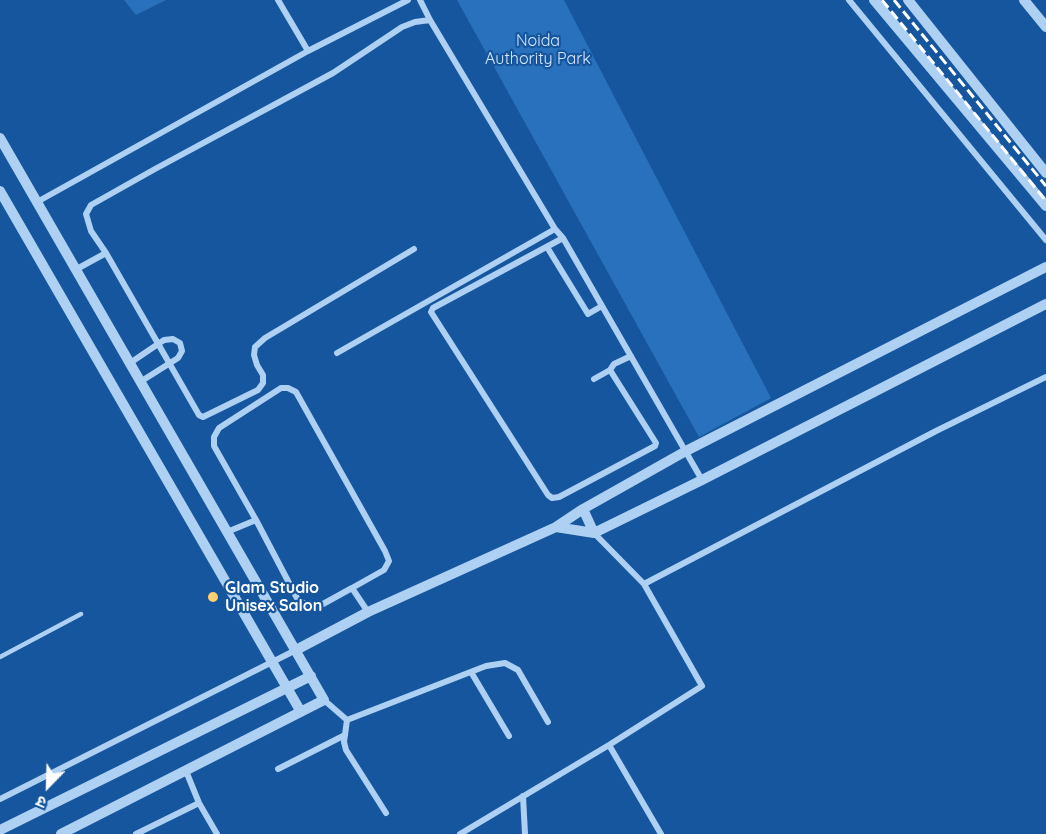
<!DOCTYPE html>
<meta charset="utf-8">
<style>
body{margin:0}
#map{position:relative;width:1046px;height:834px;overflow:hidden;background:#16569e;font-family:Quicksand,"Noto Sans Devanagari",sans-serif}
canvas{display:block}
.north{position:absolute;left:18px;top:756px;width:60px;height:60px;-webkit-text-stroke:4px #16569e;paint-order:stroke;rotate:203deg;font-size:16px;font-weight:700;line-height:24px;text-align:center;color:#fff}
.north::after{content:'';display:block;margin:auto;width:21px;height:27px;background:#fff;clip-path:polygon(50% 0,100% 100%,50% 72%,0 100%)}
</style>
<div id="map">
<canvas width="1046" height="834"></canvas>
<div class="north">उ</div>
</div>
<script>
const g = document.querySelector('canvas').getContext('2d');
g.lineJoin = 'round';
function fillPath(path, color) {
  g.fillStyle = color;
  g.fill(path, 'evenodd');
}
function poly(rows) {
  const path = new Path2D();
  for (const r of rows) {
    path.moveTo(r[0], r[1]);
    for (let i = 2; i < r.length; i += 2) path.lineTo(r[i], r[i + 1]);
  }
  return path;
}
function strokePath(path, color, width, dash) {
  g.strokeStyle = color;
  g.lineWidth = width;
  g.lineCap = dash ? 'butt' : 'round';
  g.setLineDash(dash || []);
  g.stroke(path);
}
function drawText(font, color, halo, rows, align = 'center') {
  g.font = font + ' Quicksand,sans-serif';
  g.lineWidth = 4.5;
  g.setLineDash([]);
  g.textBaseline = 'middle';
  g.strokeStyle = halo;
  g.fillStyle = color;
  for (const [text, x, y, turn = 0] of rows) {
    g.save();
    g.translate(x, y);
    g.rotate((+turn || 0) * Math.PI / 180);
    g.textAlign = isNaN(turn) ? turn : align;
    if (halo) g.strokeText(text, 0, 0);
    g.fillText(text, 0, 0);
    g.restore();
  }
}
const green = poly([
 [124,0,166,0,136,15],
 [457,0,564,0,771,398,699,437]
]);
const service = poly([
 [0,657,81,614]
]);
const minor = poly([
 [278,0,308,51],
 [420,0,430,20,555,229,563,238,702,480],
 [849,0,1046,240],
 [37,202,308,51,408,0],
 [563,238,433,308,431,312,548,495,552,498,559,497,655,446,656,443,610,370,614,364,631,356],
 [547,247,588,314,602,306],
 [414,249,265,338,255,347,254,355,257,365,263,375,263,383,258,390,203,417,199,415,106,253,91,231,86,214,91,205,155,169,333,73,402,27,415,22,430,20],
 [75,270,106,253],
 [337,353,555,229],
 [130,363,164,340,173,339,180,343,182,351,178,358,140,382],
 [594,379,610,370],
 [256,520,298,600,309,606,323,604,352,588],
 [227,532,256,520,214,446,214,437,219,428,281,388,288,388,296,392,385,551,389,561,384,570,352,588,368,612],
 [644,584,936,431,1046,377],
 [471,672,509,736],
 [324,700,347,720,344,742,346,750,386,813],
 [347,720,486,666,505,663,518,670,548,722],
 [609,745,661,834],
 [278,769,345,735],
 [186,771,199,803,217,834],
 [523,796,525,834],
 [0,799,296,650],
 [136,834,199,803],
 [460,834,609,745,702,686,644,584,594,533]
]);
const tertiary = poly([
 [874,0,1046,206],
 [908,0,1046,173],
 [1024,0,1046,27],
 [0,138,324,700,61,834],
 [0,191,301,712],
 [583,509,594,533],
 [556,527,594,533,702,480,1046,304],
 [296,650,368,612,556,527,583,509,686,451,1046,267],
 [0,830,311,676]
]);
const rail = poly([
 [882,0,1046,201],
 [894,0,1046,186]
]);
const markers = [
 [213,597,6,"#ffd070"]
];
const parkNames = [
 ["Noida",538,41],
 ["Authority Park",538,59]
];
const poiNames = [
 ["Glam Studio",225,588],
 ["Unisex Salon",225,606]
];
fillPath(green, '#2971bc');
strokePath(service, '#aed0f3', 4.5);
strokePath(minor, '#aed0f3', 6);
strokePath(tertiary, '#aed0f3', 10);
strokePath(rail, '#fff', 3, [10, 4.5]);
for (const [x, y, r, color] of markers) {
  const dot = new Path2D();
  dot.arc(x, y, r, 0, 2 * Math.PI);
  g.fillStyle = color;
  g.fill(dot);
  strokePath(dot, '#16569e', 2);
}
drawText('16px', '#d6e9fd', '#16569e', parkNames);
drawText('bold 16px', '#fff', '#16569e', poiNames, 'left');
</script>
